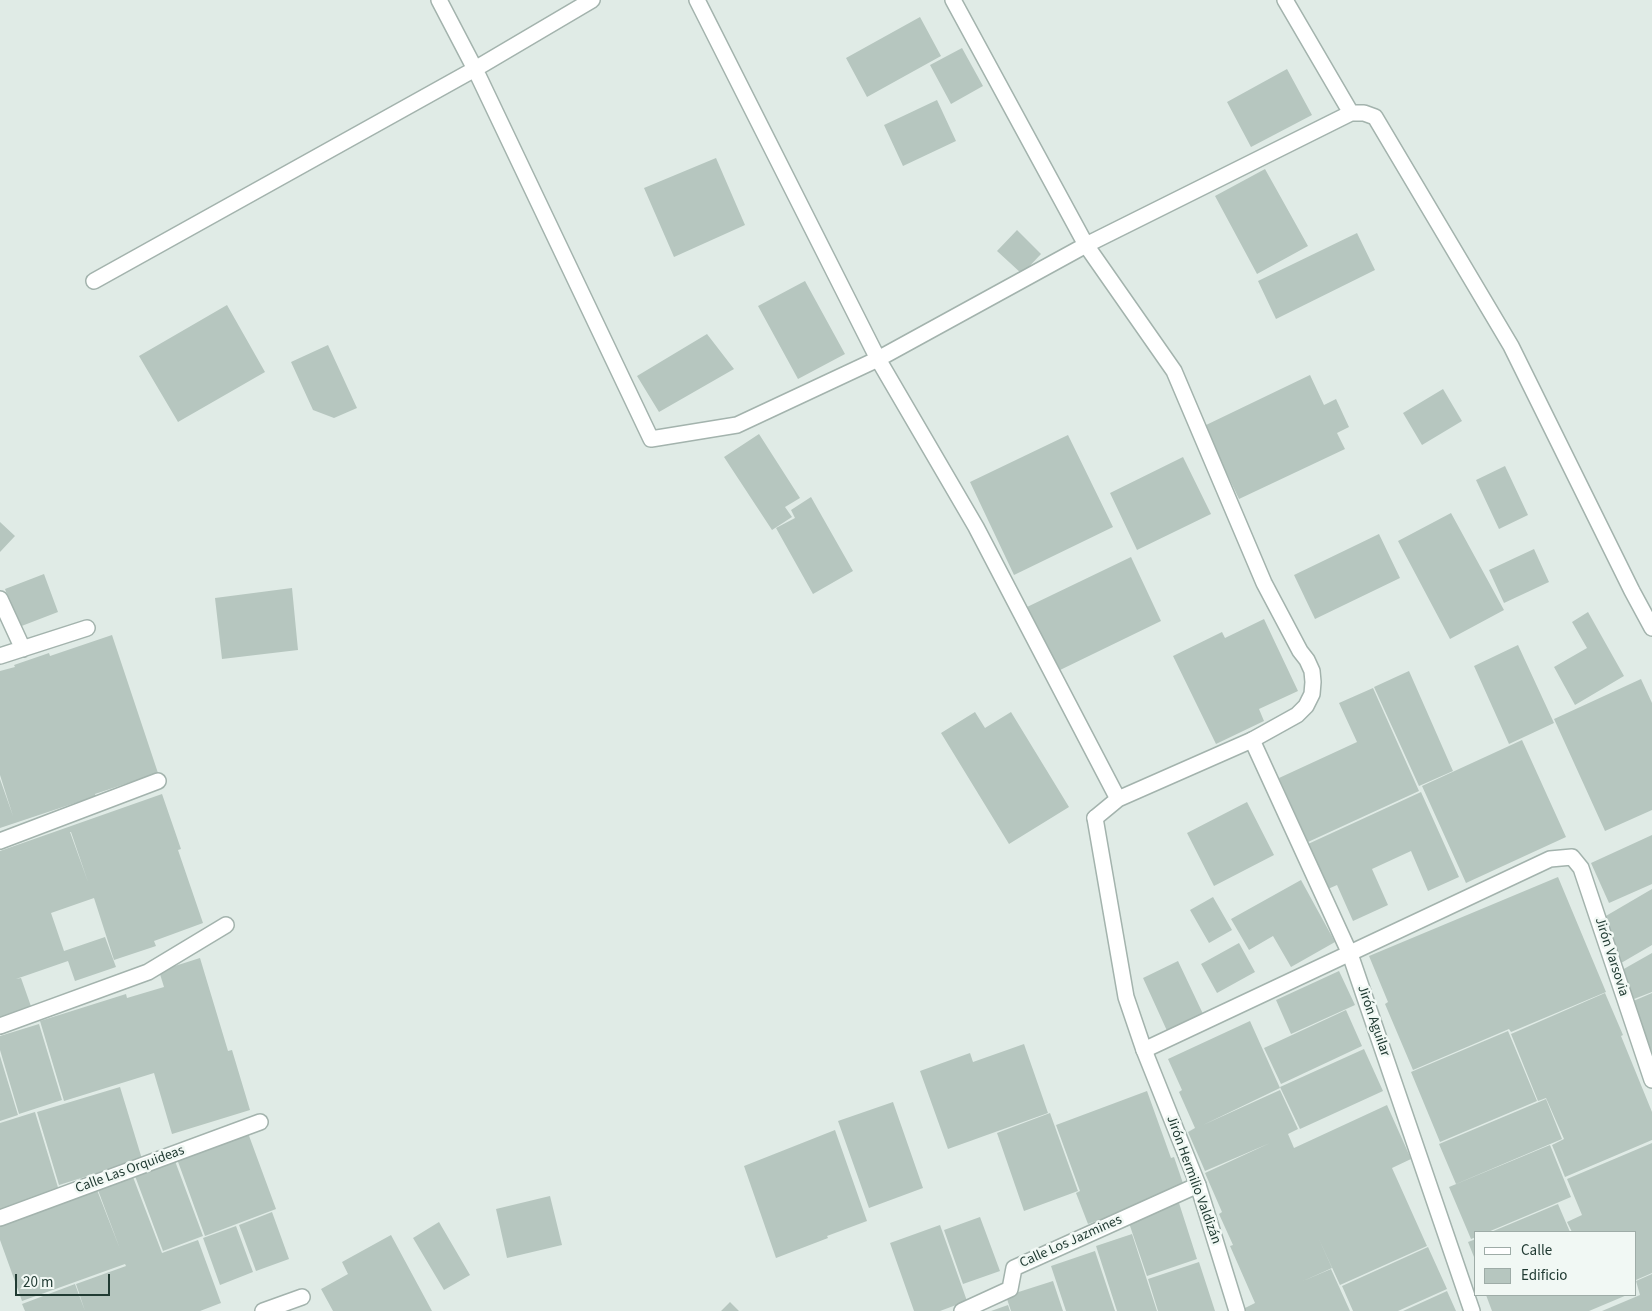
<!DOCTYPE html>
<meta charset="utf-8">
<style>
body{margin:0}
#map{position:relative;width:1652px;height:1311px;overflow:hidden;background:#e0ebe6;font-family:"Source Sans 3",sans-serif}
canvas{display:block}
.legend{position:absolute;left:1474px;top:1231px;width:162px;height:65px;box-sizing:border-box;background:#f1f8f4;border:1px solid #9eaca7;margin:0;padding:6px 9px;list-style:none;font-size:15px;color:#213b33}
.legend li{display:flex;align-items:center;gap:10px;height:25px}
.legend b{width:25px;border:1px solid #9eaca7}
.scale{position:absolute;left:15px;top:1274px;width:95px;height:22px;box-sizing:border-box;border:2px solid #213b33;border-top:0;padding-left:6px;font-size:15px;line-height:18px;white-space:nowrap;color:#213b33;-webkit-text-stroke:4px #f1f8f4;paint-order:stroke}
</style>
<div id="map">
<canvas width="1652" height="1311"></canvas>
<ul class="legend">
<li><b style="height:6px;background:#fff"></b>Calle</li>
<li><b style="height:14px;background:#b6c6bf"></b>Edificio</li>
</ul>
<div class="scale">20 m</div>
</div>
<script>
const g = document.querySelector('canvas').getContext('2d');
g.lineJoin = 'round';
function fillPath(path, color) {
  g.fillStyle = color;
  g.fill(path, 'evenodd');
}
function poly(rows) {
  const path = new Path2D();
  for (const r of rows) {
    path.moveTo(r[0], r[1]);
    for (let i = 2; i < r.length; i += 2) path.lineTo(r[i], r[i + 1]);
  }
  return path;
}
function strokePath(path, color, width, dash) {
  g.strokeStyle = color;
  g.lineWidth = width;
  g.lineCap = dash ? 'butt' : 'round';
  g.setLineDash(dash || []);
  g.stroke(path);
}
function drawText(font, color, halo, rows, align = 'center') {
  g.font = font + ' "Source Sans 3",sans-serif';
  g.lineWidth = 5;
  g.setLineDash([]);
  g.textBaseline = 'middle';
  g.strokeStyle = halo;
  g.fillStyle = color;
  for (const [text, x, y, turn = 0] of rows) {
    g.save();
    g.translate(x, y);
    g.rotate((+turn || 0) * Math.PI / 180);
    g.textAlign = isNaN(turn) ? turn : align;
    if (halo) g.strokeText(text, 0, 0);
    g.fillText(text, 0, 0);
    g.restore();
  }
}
const building = poly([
 [920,17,941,56,867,97,846,58],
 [962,48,983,86,951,104,930,65],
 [1287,69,1312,115,1251,147,1227,102],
 [937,100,956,141,903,166,884,125],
 [716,158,745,225,674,257,644,188],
 [1265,169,1308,246,1257,274,1215,196],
 [1017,230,1041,254,1022,274,997,251],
 [1357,233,1375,270,1276,319,1258,281],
 [805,281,845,354,798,379,758,306],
 [227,305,265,372,178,422,139,356],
 [707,334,734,369,659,412,637,376],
 [328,345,357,408,334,418,313,410,291,362],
 [1310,375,1324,405,1336,399,1349,427,1337,433,1345,449,1239,499,1204,426],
 [1443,389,1462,421,1422,445,1403,413],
 [759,434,800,498,785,507,792,517,772,530,724,457],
 [1068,435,1113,527,1014,575,970,482],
 [1183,457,1211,514,1137,550,1110,493],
 [1505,466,1528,515,1499,529,1476,480],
 [811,497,853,571,813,594,776,528,795,518,791,510],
 [1451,513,1504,610,1450,639,1398,541],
 [0,522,15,536,0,552],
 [1379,534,1400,578,1315,619,1294,575],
 [1534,549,1549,582,1504,603,1489,570],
 [1131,557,1161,621,1058,671,1027,607],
 [44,574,58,612,19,627,5,589],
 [292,588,298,650,222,659,215,598],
 [1588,612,1624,676,1575,705,1554,667,1587,648,1572,622],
 [1264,619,1298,691,1259,709,1264,721,1216,744,1173,656,1222,632,1225,638],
 [112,635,158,773,95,794,96,796,0,828,0,779,13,816,0,775,0,671,15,667,14,665,49,653,50,656],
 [1518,645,1554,723,1509,744,1474,666],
 [1409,671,1453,771,1419,786,1374,687],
 [1641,679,1652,703,1652,810,1605,831,1554,719],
 [1373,688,1419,791,1308,842,1279,778,1357,742,1339,703],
 [975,712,985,728,1011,712,1069,807,1009,844,941,733],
 [1522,740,1566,837,1466,883,1422,786],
 [1421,792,1459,877,1428,891,1411,851,1372,869,1388,905,1353,921,1337,885,1328,889,1308,844],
 [162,794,181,849,178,850,203,923,154,941,156,946,114,960,94,898,51,913,64,951,105,937,116,967,75,981,68,961,16,979,21,978,33,1012,0,1023,0,851],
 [70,832,71,832,88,882],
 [1247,802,1274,855,1214,886,1187,833],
 [1652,835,1652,884,1609,903,1591,863],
 [1558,877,1606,992,1511,1032,1509,1029,1413,1070,1385,1004,1388,1002,1369,956],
 [1301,880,1335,942,1291,967,1273,936,1249,950,1231,919],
 [1652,889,1652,945,1616,966,1599,920],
 [1213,897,1232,930,1209,943,1190,910],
 [1239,943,1255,972,1217,993,1201,964],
 [1652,953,1652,992,1634,999,1622,970],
 [200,958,228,1051,232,1050,250,1110,172,1134,154,1073,64,1101,40,1021,126,994,127,998,164,987,159,971],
 [1178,961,1204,1016,1168,1033,1143,978],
 [1339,971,1355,1005,1291,1034,1276,1000],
 [1605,993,1623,1035,1621,1036,1652,1112,1652,1140,1565,1177,1552,1145,1564,1139,1546,1098,1538,1101,1511,1034],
 [1652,993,1652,1052,1631,1002],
 [1346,1010,1362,1046,1281,1084,1264,1048],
 [1250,1021,1280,1088,1203,1125,1280,1090,1298,1129,1288,1134,1294,1148,1387,1105,1411,1159,1392,1168,1427,1246,1340,1285,1318,1237,1332,1268,1303,1281,1331,1269,1350,1311,1244,1311,1243,1309,1255,1303,1230,1246,1233,1245,1219,1214,1222,1212,1205,1173,1270,1143,1205,1171,1188,1132,1195,1128,1179,1092,1182,1090,1168,1059],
 [39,1024,62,1100,19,1114,0,1050,0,1036],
 [1508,1031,1537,1101,1440,1142,1411,1072],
 [1024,1044,1048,1113,948,1149,920,1071,970,1053,973,1062],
 [1364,1049,1383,1091,1300,1129,1280,1087],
 [0,1056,18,1115,0,1121],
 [120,1087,142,1159,59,1185,37,1112],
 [1147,1091,1171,1158,1174,1157,1185,1189,1088,1224,1076,1193,1080,1191,1056,1125],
 [1546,1099,1562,1139,1456,1184,1439,1144],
 [893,1102,923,1188,869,1208,838,1121],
 [35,1112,60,1194,0,1213,0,1123],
 [1050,1113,1078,1191,1024,1211,997,1133],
 [835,1130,867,1221,827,1236,828,1238,776,1258,744,1166],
 [248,1133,276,1209,205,1236,177,1159],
 [1652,1143,1652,1273,1636,1280,1636,1232,1572,1232,1567,1222,1582,1215,1567,1179],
 [1550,1145,1571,1197,1488,1232,1476,1232,1476,1237,1471,1239,1449,1187],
 [175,1161,203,1236,163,1251,135,1176],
 [133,1177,162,1253,198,1240,221,1303,200,1311,85,1311,76,1284,126,1266,125,1264,22,1301,0,1240,0,1226,97,1190,120,1249,98,1190],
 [550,1196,562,1245,507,1258,496,1209],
 [1179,1203,1197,1259,1147,1276,1128,1220],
 [1558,1204,1570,1232,1491,1232],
 [272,1212,289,1259,256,1271,239,1225],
 [980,1217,1000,1271,963,1284,944,1230],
 [439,1222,470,1275,444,1290,413,1238],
 [940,1225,967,1301,940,1311,914,1311,890,1243],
 [236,1226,253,1272,220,1285,203,1238],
 [1132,1234,1157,1311,1117,1311,1096,1246],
 [391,1235,432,1311,333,1311,321,1289,348,1274,342,1262],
 [1476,1239,1476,1262,1468,1242],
 [1428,1247,1447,1289,1398,1311,1353,1311,1342,1286],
 [1095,1251,1115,1311,1066,1311,1051,1266],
 [1199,1262,1215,1311,1158,1311,1148,1279],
 [1652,1274,1652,1311,1602,1311,1640,1295,1636,1281],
 [1053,1281,1063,1311,1011,1311,1006,1296],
 [75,1284,85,1311,25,1311,22,1304],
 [1447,1291,1456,1311,1403,1311],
 [1486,1295,1627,1295,1589,1311,1492,1311],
 [730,1302,739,1311,721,1311],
 [1008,1305,1010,1311,991,1311]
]);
const lane = poly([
 [1252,740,1350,954,1472,1311],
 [1095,818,1126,997,1144,1050,1198,1185,1237,1311]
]);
const street = poly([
 [439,0,475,69,651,439,737,425,878,359,1086,245,1351,113,1364,113,1375,117,1511,346,1632,591,1652,628],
 [697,0,878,359,976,527,1118,799],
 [953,0,1086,245,1174,371,1264,583,1300,651,1307,660,1312,671,1313,682,1312,694,1306,706,1297,715,1252,740,1118,799,1095,818],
 [1285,0,1351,113],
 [94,281,475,69,592,0],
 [0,599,23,649],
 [0,656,87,628],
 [0,841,158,781],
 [0,1026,148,972,226,925],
 [1144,1050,1550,859,1572,857,1581,868,1652,1080],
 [0,1218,260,1122],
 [263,1311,302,1297],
 [962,1311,1010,1289,1014,1268,1198,1185]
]);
const streetNames = [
 ["Jirón Varsovia",1611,957,72],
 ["Jirón Aguilar",1373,1021,71],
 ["Calle Las Orquideas",130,1170,-20],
 ["Jirón Hermilio Valdizán",1193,1180,70],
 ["Calle Los Jazmines",1071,1242,-24]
];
fillPath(building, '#b6c6bf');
strokePath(lane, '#a3b3ad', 18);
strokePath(street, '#a3b3ad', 18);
strokePath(lane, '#fff', 15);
strokePath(street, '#fff', 15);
drawText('14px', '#213b33', '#f1f8f4', streetNames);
</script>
